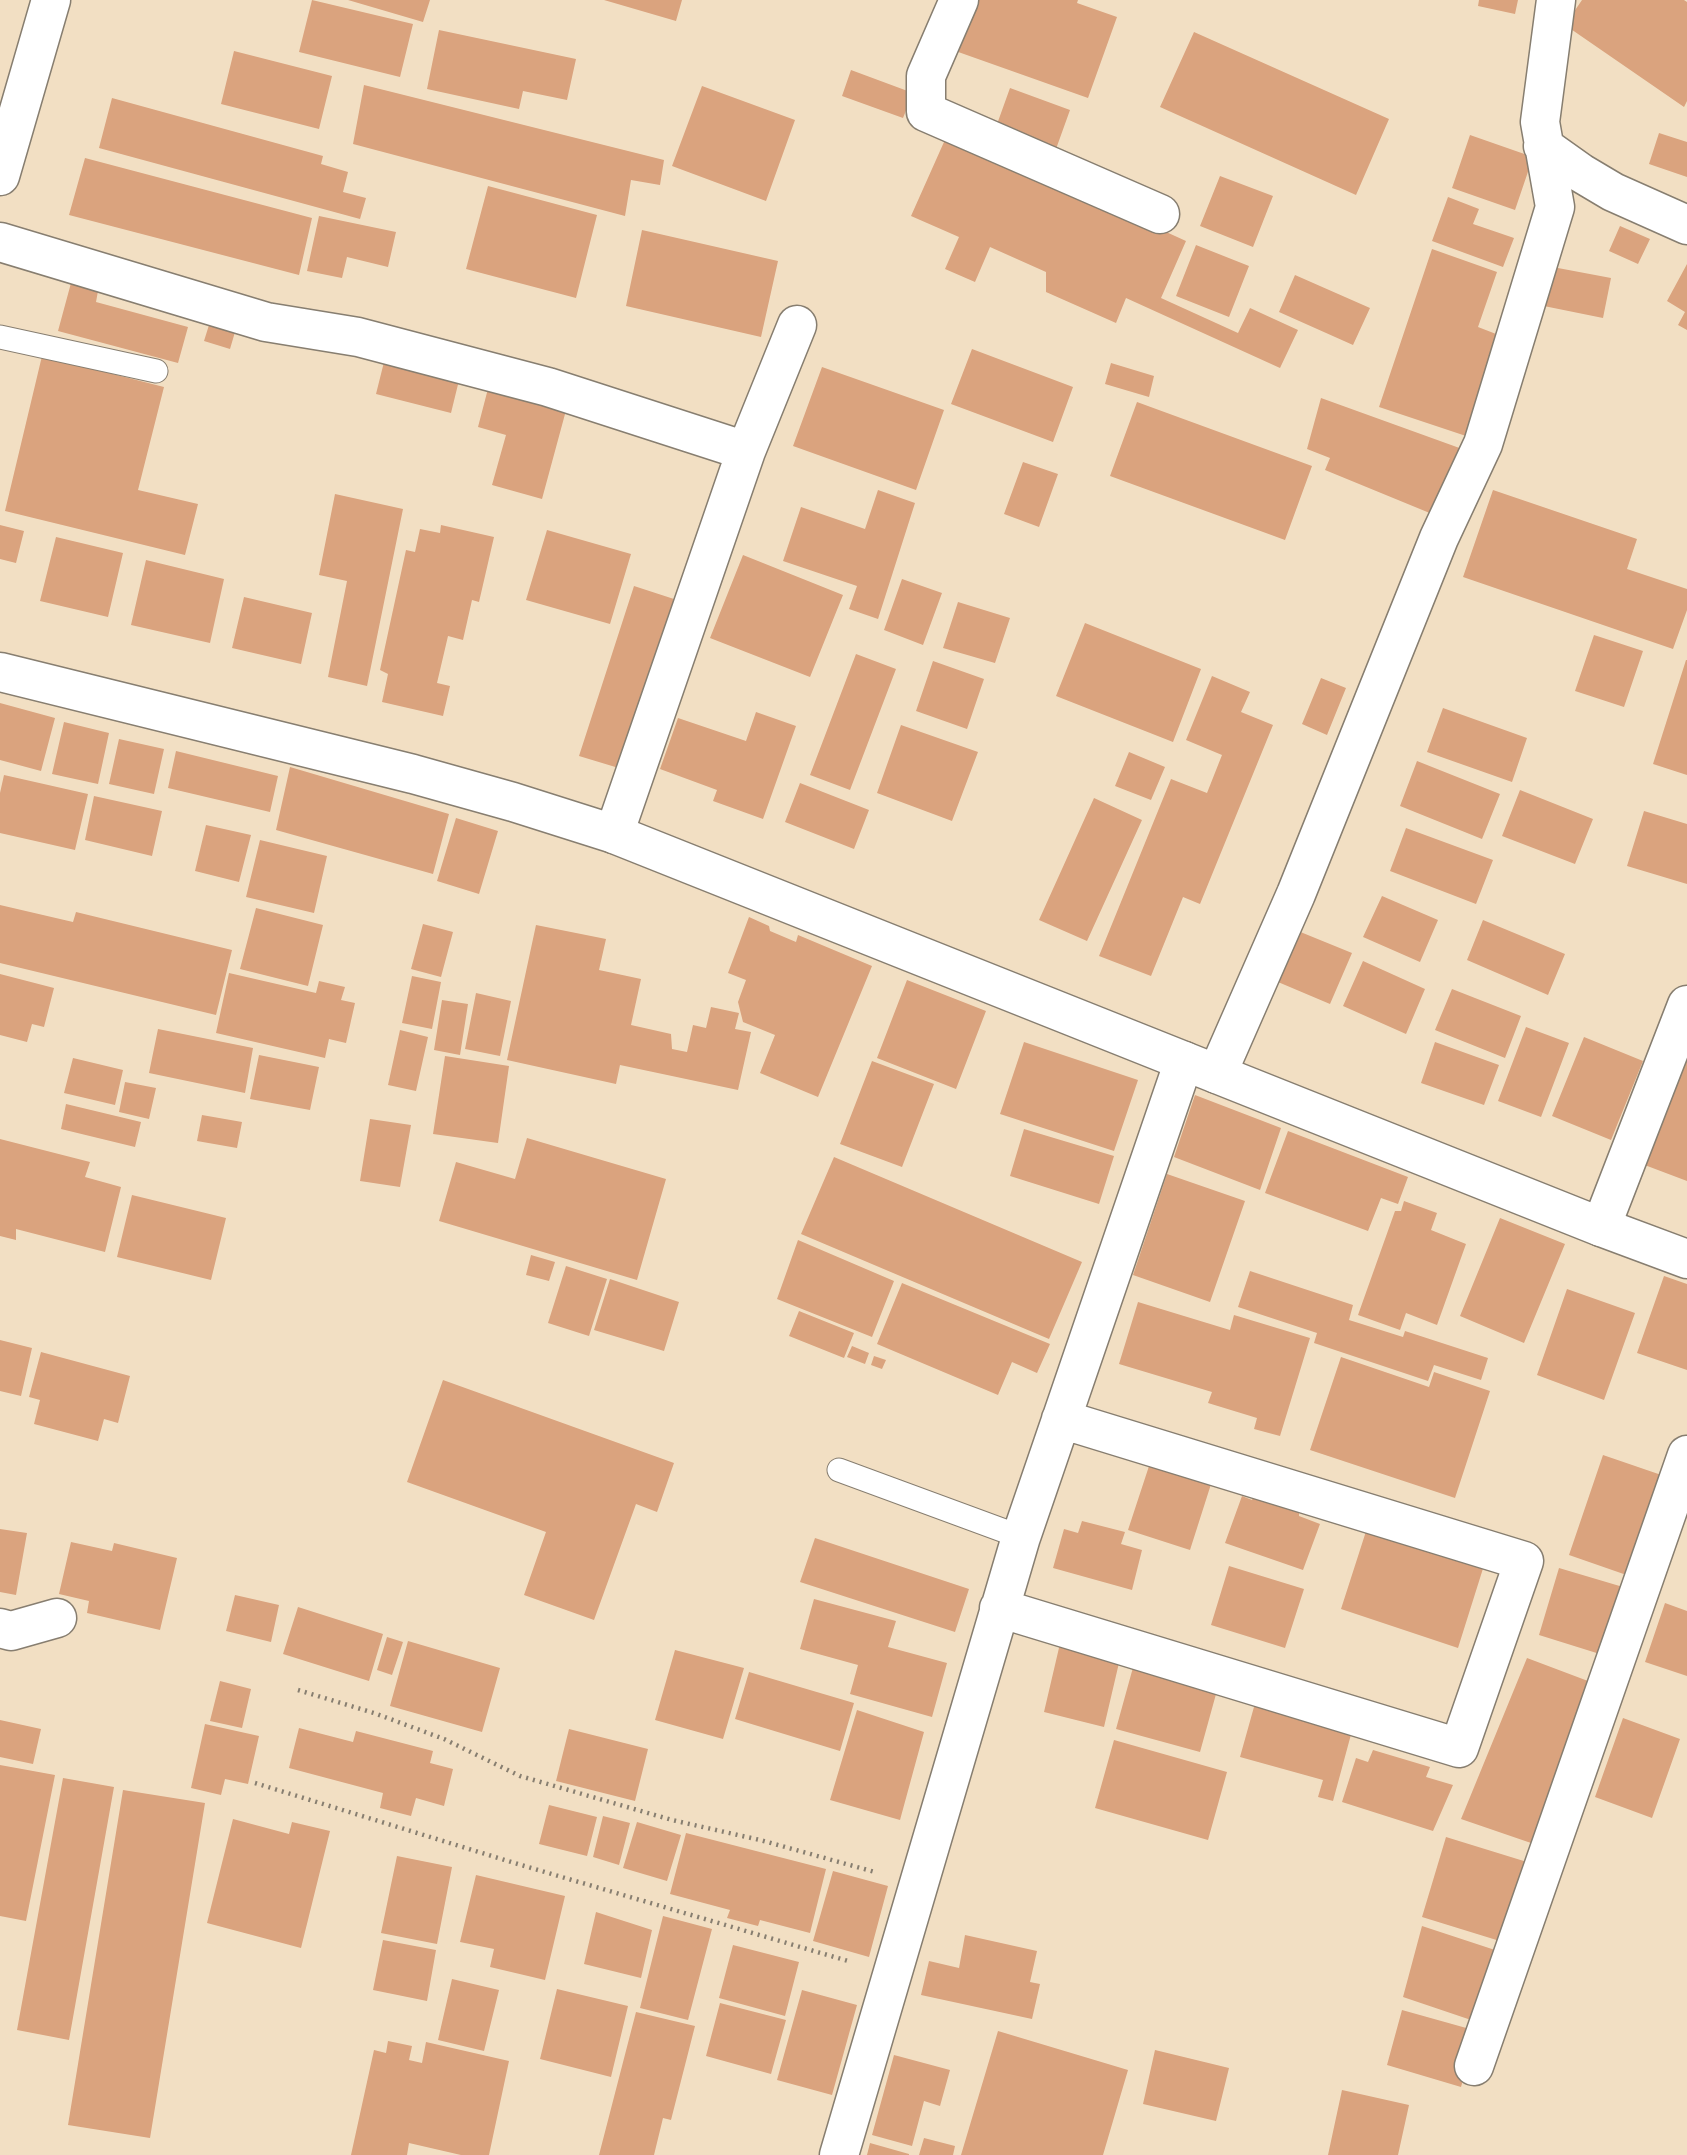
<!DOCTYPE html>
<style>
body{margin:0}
canvas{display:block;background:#f2dfc3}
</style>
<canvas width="1687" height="2155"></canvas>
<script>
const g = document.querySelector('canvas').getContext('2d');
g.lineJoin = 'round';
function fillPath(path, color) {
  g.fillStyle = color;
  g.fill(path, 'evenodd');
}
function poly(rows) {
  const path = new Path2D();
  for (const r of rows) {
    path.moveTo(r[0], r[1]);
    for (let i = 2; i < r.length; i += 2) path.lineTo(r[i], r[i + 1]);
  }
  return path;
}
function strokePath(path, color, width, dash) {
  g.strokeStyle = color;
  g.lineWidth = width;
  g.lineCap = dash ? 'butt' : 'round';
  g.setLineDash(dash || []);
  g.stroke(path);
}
const building = poly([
 [312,0,413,24,400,77,299,52],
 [348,0,430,0,423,22],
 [604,0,682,0,676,21],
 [964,0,1078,0,1077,3,1117,17,1088,98,947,48],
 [1479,0,1518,0,1515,14,1478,6],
 [1582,0,1684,0,1687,2,1687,101,1684,107,1565,25],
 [439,30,576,59,567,100,523,91,519,109,427,89],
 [1194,32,1389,119,1356,195,1160,107],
 [234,51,332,76,319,129,221,104],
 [851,70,913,93,903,118,842,96],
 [364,85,664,160,660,185,631,180,625,216,353,144],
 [702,86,795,120,766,201,672,166],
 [1010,88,1070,110,1056,149,996,127],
 [112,98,323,156,321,164,348,172,343,192,366,198,360,219,99,148],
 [948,133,1186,241,1161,298,1238,333,1250,308,1298,330,1280,368,1126,298,1116,323,1046,292,1046,272,990,247,975,282,945,269,959,237,911,216],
 [1659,133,1687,142,1687,177,1649,164],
 [1470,135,1533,157,1515,210,1452,188],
 [85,158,312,218,299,275,69,215],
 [1220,176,1273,196,1253,247,1200,226],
 [488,186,597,215,576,298,466,269],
 [1448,197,1479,209,1473,224,1514,238,1503,267,1432,241],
 [319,216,396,232,388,267,347,257,342,278,307,271],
 [1620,226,1650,239,1638,264,1609,251],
 [642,230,778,261,761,337,626,306],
 [1196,245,1249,266,1229,317,1176,296],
 [1432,249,1497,272,1478,327,1509,339,1475,439,1379,407],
 [1687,264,1687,330,1678,325,1685,312,1667,301],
 [1542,265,1611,278,1603,318,1534,304],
 [1295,275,1370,308,1353,345,1279,312],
 [71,283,98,291,96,302,188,327,178,363,58,331],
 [209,325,235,332,230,349,204,341],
 [972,349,1073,387,1053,442,951,404],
 [387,350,462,368,451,413,376,394],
 [42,356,164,387,138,490,198,504,185,555,5,511],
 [1111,363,1154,376,1149,397,1105,384],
 [822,367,944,410,916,490,793,446],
 [490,381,568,403,542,499,492,485,506,435,478,427],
 [1321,398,1465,450,1437,516,1325,470,1330,458,1307,449],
 [1137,402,1312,466,1285,540,1110,476],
 [1023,462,1058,474,1039,527,1004,514],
 [878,490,915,503,878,619,849,609,857,586,783,561,801,507,865,529],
 [1493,490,1637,539,1627,569,1687,589,1687,610,1673,649,1463,577],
 [335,494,403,509,367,686,328,677,347,581,319,575],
 [0,525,24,531,16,563,0,559],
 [441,525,494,537,479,602,472,600,463,640,448,636,437,683,450,686,443,716,382,702,388,674,380,670,406,550,415,552,420,529,440,533],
 [547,530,631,554,610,624,526,600],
 [56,537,123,553,108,617,40,601],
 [743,555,843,595,810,677,710,638],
 [146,560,224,579,210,643,131,625],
 [902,579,942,593,923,645,884,630],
 [634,586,677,600,622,769,579,756],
 [244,597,312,613,301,664,232,648],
 [958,602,1010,618,995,663,943,648],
 [1085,623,1201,669,1173,742,1056,696],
 [1594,635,1643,651,1624,707,1575,691],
 [856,654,896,669,850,790,810,775],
 [1686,660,1687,660,1687,775,1653,764],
 [933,661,984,679,967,729,916,711],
 [1212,676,1250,692,1241,712,1273,725,1200,904,1183,897,1151,976,1099,956,1171,779,1207,793,1222,755,1186,740],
 [1321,678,1346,688,1327,735,1302,724],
 [0,703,55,718,41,771,0,760],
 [1443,708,1527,738,1512,782,1427,752],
 [756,712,796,726,763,819,713,801,717,790,660,769,678,718,746,741],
 [64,722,109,733,98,784,52,774],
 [901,725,978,752,952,821,877,793],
 [119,739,164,749,154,794,109,784],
 [176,751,278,776,270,812,168,788],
 [1129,752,1165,767,1151,800,1115,786],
 [1417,761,1500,794,1482,839,1400,806],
 [290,767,449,814,433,874,276,830],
 [4,775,88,794,75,850,0,833,0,793],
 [800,783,869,810,854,849,785,822],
 [1520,790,1593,819,1575,864,1502,836],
 [94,796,162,811,152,856,85,840],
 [1094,798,1142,820,1087,941,1039,920],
 [1644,811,1687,824,1687,884,1627,866],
 [456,818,498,831,479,894,437,881],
 [206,825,251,835,239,882,195,871],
 [1406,828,1493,860,1476,904,1390,871],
 [260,840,327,856,314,913,246,897],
 [1382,896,1438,920,1420,962,1363,937],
 [0,905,73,922,76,912,232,950,216,1015,0,963],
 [256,908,323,925,308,986,240,969],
 [749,917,769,926,770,931,796,942,798,935,872,966,818,1097,760,1073,775,1035,743,1022,738,1002,746,980,728,973],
 [1483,920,1565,954,1548,995,1467,960],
 [423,924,453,932,441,977,411,969],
 [536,925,606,939,599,970,641,979,631,1025,671,1034,672,1049,687,1052,693,1025,706,1028,711,1007,739,1013,735,1029,751,1032,738,1090,620,1065,616,1084,507,1060],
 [1298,931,1352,953,1330,1004,1278,982],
 [1363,961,1425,989,1406,1034,1343,1006],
 [229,973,316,993,319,981,345,987,341,1000,355,1003,346,1043,329,1039,325,1058,216,1033],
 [0,974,54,988,44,1027,32,1024,27,1042,0,1035],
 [412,976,441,982,432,1029,402,1023],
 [907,980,986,1011,956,1089,877,1058],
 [1452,989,1521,1016,1505,1058,1435,1030],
 [476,993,511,1001,500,1056,465,1049],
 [442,1000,468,1004,460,1055,434,1050],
 [1526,1027,1569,1043,1541,1117,1498,1101],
 [158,1029,253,1048,245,1093,149,1073],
 [400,1030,428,1037,416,1091,388,1085],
 [1584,1037,1643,1061,1611,1140,1552,1116],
 [1687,1040,1687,1181,1642,1164],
 [1024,1042,1138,1080,1114,1151,1000,1114],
 [1435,1042,1499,1065,1484,1105,1421,1083],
 [259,1055,319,1067,310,1110,250,1099],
 [445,1056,509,1066,498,1143,433,1134],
 [73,1058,123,1070,115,1105,64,1093],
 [872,1061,934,1084,902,1167,840,1144],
 [125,1082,156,1088,149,1119,119,1112],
 [1195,1095,1281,1128,1260,1190,1174,1157],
 [66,1104,141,1122,135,1147,61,1129],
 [202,1115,242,1122,237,1148,197,1141],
 [370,1119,411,1125,400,1187,360,1181],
 [1024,1129,1114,1156,1099,1204,1010,1176],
 [1288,1131,1408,1177,1398,1204,1381,1198,1368,1231,1265,1193],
 [527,1138,666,1179,637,1280,439,1221,456,1162,515,1179],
 [0,1139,90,1162,85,1177,121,1187,105,1252,16,1229,16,1240,0,1236],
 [834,1157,1082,1262,1049,1339,801,1234],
 [1167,1174,1245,1201,1210,1302,1133,1275],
 [132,1195,226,1218,211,1280,117,1257],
 [1404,1201,1437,1213,1431,1230,1466,1244,1437,1325,1406,1313,1400,1330,1358,1315,1395,1211,1401,1211],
 [1500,1218,1565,1244,1524,1343,1460,1316],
 [798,1240,894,1281,872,1337,777,1299],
 [531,1255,555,1262,549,1281,526,1275],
 [566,1266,607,1279,589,1336,548,1323],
 [1250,1271,1353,1305,1349,1320,1403,1337,1405,1331,1488,1358,1481,1380,1434,1365,1428,1381,1314,1343,1317,1333,1238,1307],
 [1664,1276,1687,1284,1687,1370,1637,1353],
 [610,1279,679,1302,664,1351,594,1330],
 [902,1283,1050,1344,1037,1373,1012,1362,998,1395,877,1344],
 [1567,1289,1635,1313,1604,1400,1537,1375],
 [1138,1302,1230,1330,1234,1315,1310,1338,1280,1436,1254,1429,1257,1418,1208,1403,1212,1392,1119,1364],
 [799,1311,854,1333,844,1358,789,1336],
 [0,1340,32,1348,21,1396,0,1391],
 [852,1346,869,1353,865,1364,847,1357],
 [41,1352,130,1376,118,1423,104,1419,98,1441,34,1424,40,1400,29,1397],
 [874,1356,886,1360,882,1369,871,1365],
 [1341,1357,1429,1387,1434,1372,1490,1391,1455,1498,1310,1450],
 [443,1380,674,1463,657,1512,636,1504,594,1620,524,1595,546,1532,407,1482],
 [1603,1455,1673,1479,1638,1579,1569,1555],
 [1151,1460,1212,1481,1190,1550,1128,1530],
 [1257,1487,1299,1502,1299,1516,1320,1524,1303,1570,1225,1543,1242,1496,1252,1500],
 [1082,1521,1125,1532,1121,1544,1142,1550,1132,1590,1053,1568,1064,1529,1078,1533],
 [1369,1522,1486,1559,1458,1648,1341,1609],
 [0,1529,27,1533,16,1595,0,1592],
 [815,1538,969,1589,955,1632,800,1582],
 [71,1542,112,1551,114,1543,177,1558,160,1630,87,1613,89,1601,59,1594],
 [1229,1566,1304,1589,1285,1648,1211,1625],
 [1559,1568,1623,1587,1603,1655,1539,1635],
 [235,1595,279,1605,271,1642,226,1631],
 [814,1599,896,1621,888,1647,947,1663,932,1717,850,1694,858,1665,800,1649],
 [1665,1603,1687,1611,1687,1676,1645,1662],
 [298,1607,383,1634,369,1681,283,1654],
 [1062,1635,1122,1650,1104,1727,1044,1712],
 [387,1637,403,1642,392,1675,377,1670],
 [408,1641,500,1668,482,1732,390,1706],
 [675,1650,744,1668,723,1739,655,1720],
 [1137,1653,1221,1676,1200,1752,1116,1729],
 [1527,1658,1588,1681,1531,1843,1461,1819],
 [749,1672,854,1703,840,1751,735,1719],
 [220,1681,251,1689,242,1728,210,1721],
 [1259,1689,1356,1716,1333,1801,1318,1797,1323,1780,1240,1757],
 [857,1710,924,1732,900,1820,830,1800],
 [1623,1718,1680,1739,1652,1818,1595,1797],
 [0,1720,41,1729,33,1764,0,1757],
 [205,1724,259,1736,248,1784,225,1779,221,1795,191,1788],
 [299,1728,353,1742,356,1731,433,1751,430,1763,453,1769,444,1806,416,1798,411,1816,380,1808,383,1793,289,1768],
 [569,1729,648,1749,635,1801,556,1781],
 [1114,1740,1227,1772,1208,1840,1095,1808],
 [1373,1750,1430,1767,1426,1777,1453,1785,1433,1831,1342,1802,1356,1758,1368,1762],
 [0,1765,55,1775,26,1921,0,1916],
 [63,1778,114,1787,69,2040,17,2030],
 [123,1790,205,1803,150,2138,68,2125],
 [549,1805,597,1817,587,1856,539,1844],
 [603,1816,630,1823,619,1865,593,1857],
 [233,1819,289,1834,292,1822,330,1831,301,1948,207,1923],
 [637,1822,681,1835,667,1881,623,1868],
 [686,1833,826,1869,810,1933,760,1920,758,1926,727,1918,730,1910,670,1894],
 [1446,1837,1527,1862,1503,1942,1422,1917],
 [397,1856,452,1867,437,1944,381,1933],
 [833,1871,888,1886,869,1957,813,1941],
 [476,1875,565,1896,545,1980,490,1967,494,1949,460,1942],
 [596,1912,652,1930,641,1978,584,1964],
 [663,1916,712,1929,688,2020,640,2008],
 [1422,1926,1495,1950,1477,2022,1403,1997],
 [965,1935,1037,1951,1030,1982,1040,1984,1032,2019,921,1995,929,1961,959,1968],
 [383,1940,436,1950,427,2001,373,1990],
 [733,1945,799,1962,785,2016,719,1998],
 [452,1979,499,1990,484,2051,438,2040],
 [557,1989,628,2006,611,2077,540,2059],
 [802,1990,857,2005,832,2095,777,2080],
 [720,2003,786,2020,771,2074,706,2056],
 [1402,2010,1477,2031,1461,2087,1387,2065],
 [636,2012,695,2026,671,2120,663,2118,654,2155,599,2155],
 [998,2031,1128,2070,1103,2155,961,2155],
 [388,2041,412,2046,409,2060,422,2063,426,2042,509,2061,489,2155,461,2155,409,2143,407,2155,351,2155,374,2050,386,2053],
 [1155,2050,1229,2068,1216,2121,1143,2104],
 [894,2055,950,2070,940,2106,924,2101,912,2146,872,2135],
 [1342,2090,1409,2105,1398,2155,1328,2155],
 [924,2138,955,2146,953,2155,919,2155],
 [870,2143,909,2154,909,2155,867,2155]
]);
const path = poly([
 [298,1690,374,1713,444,1739,520,1776,672,1820,760,1840,875,1872],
 [255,1783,521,1865,848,1961]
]);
const service = poly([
 [0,337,156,371],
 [839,1470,1021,1537]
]);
const minor = poly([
 [959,0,926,76,926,112,1160,214],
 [1543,146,1581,173,1613,192,1687,225],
 [0,242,266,322,358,337,548,387,746,451],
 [614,834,746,451,797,325],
 [1217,1074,1296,894,1439,538,1483,444,1555,207,1540,122,1556,0],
 [1601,1227,1687,1005],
 [999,1608,1459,1748,1524,1561,1061,1419],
 [0,1628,11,1631,57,1618],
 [1474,2066,1687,1455],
 [839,2155,1021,1537,1184,1061]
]);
const tertiary = poly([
 [0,672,413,774,513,802,614,834,1601,1227,1687,1259]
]);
const secondary = poly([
 [0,176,51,0]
]);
fillPath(building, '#daa37e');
strokePath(service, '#877e70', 25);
strokePath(minor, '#877e70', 41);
strokePath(tertiary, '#877e70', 41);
strokePath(secondary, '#877e70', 41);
strokePath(path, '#877e70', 4.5, [2, 5]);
strokePath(service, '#fff', 23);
strokePath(minor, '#fff', 38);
strokePath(tertiary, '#fff', 38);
strokePath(secondary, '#fff', 38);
</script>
